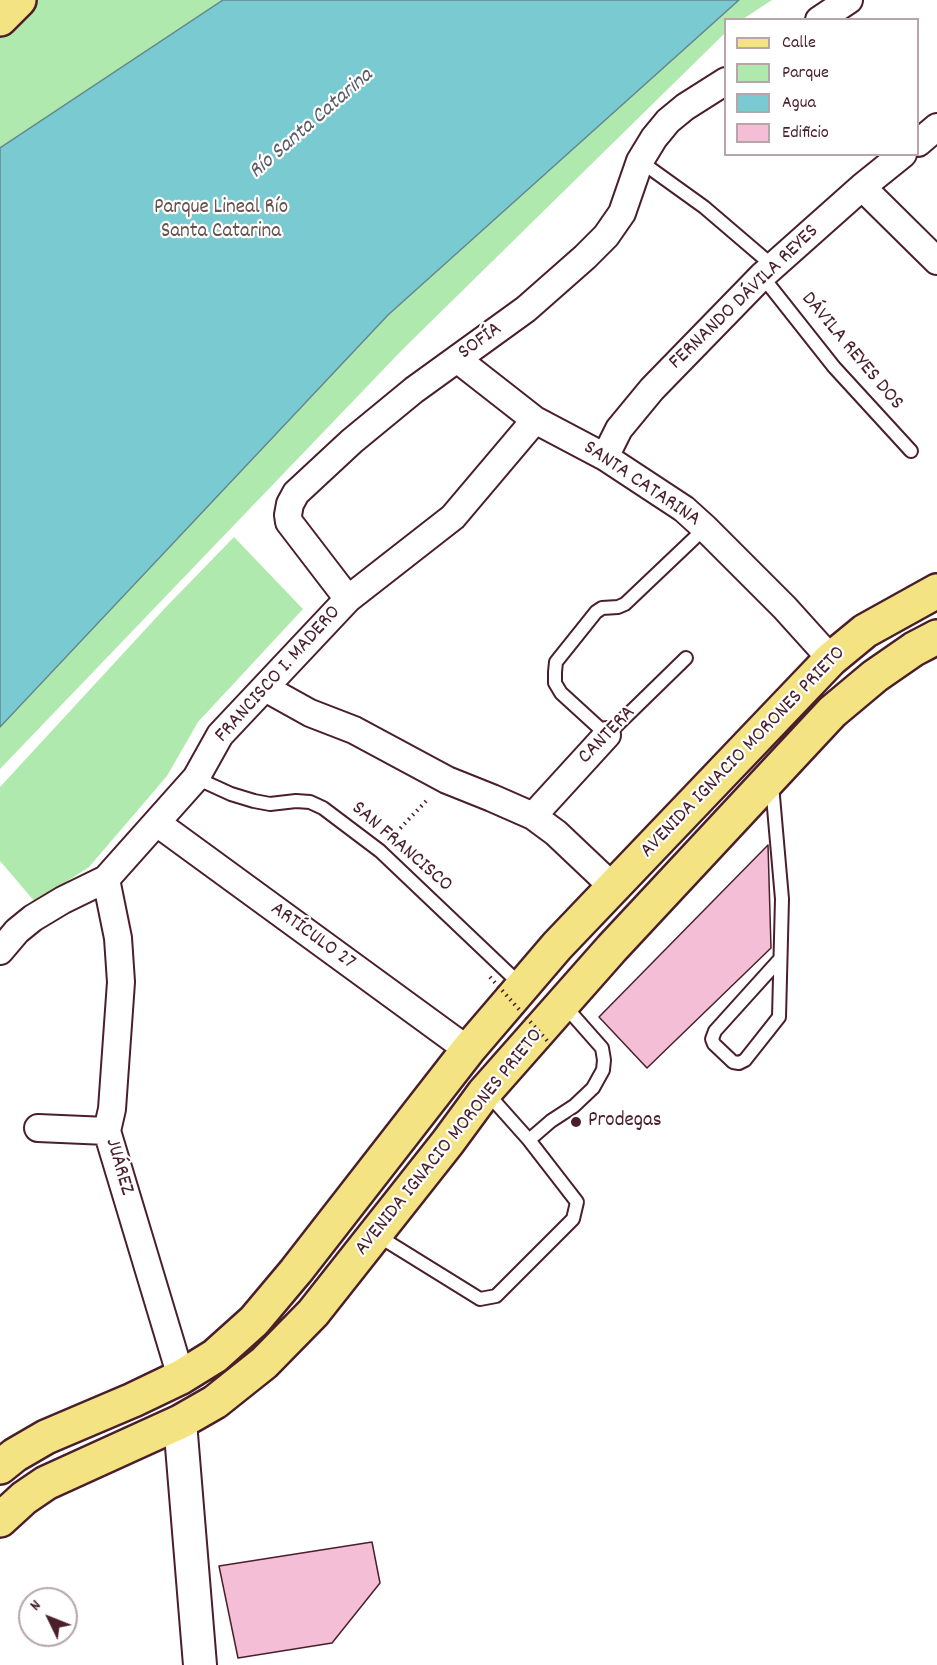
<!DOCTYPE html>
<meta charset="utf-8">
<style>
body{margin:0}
#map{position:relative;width:937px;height:1665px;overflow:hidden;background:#fff;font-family:Dekko,sans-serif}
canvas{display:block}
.legend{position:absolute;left:724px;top:18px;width:195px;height:138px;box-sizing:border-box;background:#fff;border:2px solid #b7a5aa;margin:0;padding:8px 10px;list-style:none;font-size:18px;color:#4a1f2b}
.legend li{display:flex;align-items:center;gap:12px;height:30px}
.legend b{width:30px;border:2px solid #b7a5aa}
.north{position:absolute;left:18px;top:1587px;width:60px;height:60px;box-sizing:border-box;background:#fff;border:2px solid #b7a5aa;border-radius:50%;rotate:313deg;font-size:16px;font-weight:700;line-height:24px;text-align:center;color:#4a1f2b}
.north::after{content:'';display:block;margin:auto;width:21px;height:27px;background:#4a1f2b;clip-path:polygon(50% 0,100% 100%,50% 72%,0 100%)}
</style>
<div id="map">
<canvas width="937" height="1665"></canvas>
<ul class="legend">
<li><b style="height:8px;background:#f4e382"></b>Calle</li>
<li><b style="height:16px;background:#b0e9ad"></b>Parque</li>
<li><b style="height:16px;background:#79cad1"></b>Agua</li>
<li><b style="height:16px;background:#f4bed6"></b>Edificio</li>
</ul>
<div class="north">N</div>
</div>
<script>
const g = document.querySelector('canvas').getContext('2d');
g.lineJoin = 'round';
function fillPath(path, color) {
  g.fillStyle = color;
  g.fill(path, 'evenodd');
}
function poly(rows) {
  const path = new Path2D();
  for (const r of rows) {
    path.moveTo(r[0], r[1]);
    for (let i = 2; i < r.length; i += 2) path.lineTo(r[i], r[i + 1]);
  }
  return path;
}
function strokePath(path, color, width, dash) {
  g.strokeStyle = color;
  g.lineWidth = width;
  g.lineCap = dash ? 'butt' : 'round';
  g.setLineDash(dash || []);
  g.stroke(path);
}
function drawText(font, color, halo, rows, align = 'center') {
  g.font = font + ' Dekko,sans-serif';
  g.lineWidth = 4.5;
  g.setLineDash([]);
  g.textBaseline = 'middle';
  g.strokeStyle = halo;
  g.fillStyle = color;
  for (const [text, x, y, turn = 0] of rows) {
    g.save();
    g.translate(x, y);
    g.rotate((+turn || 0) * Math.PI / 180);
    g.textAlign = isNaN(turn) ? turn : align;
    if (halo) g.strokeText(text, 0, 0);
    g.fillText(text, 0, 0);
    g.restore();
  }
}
const green = poly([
 [0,0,772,0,743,19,726,20,725,33,403,349,0,769],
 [234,537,303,609,198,722,167,776,89,867,35,902,0,861,0,787,166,607]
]);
const water = poly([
 [223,0,739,0,388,315,0,727,0,148,223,0]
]);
const building = poly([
 [768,845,771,948,647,1068,599,1017,768,845],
 [372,1542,380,1583,332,1643,238,1658,219,1566,372,1542]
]);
const path = poly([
 [392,837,428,799]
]);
const service = poly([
 [640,161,704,207,773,266],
 [762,276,834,367,911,451],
 [686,658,607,735,561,693,555,683,555,672,556,662,596,612,602,608,618,607,625,604,705,528],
 [196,778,231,794,254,801,270,804,296,801,310,802,323,808,380,851,522,986],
 [772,785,782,899,779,1017,745,1060,739,1063,733,1062,714,1044,712,1039,715,1031,780,959],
 [485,1094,496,1103,529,1140,551,1121,574,1106,593,1088,603,1070,604,1060,602,1048,564,1005],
 [388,1242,480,1299,496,1296,573,1219,577,1202,529,1140]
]);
const minor = poly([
 [819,20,849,0],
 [918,143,937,127],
 [862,187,937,261],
 [457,359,535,420,605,457,684,509,705,528,785,608,831,659],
 [605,457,619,429,652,389,762,276,862,187,903,154],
 [348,599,289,522,288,515,290,504,296,493,352,441,414,390,526,309,585,257,606,236,622,213,640,161,654,138,668,121,685,107,726,81],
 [265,688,310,713,354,730,447,780,492,798,533,816,556,833,613,887],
 [533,816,607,735],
 [157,823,468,1050],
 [106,879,118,938,121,982,112,1109,107,1131,181,1377],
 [0,951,17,931,33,918,63,900,106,879,196,778,220,735,348,599,453,517,535,420],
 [38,1128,107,1131]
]);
const tertiary = poly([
 [180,1422,200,1665]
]);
const primary = poly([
 [0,1467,15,1455,46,1437,133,1400,181,1377,215,1356,254,1321,296,1271,468,1050,557,946,831,659,865,631,937,591],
 [0,1520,24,1498,46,1483,180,1422,215,1402,264,1363,313,1313,448,1142,484,1093,612,948,832,712,875,676,914,649,937,637]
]);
const motorway = poly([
 [0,19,19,0]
]);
const pathBridge = poly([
 [490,977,552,1046]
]);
const markers = [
 [576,1122,6,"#4a1f2b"]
];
const parkNames = [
 ["Parque Lineal Río",221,209],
 ["Santa Catarina",221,233]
];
const streetNames = [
 ["FERNANDO DÁVILA REYES",745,298,-44],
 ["SOFÍA",481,342,-36],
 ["DÁVILA REYES DOS",851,352,50],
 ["SANTA CATARINA",641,485,34],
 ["FRANCISCO I. MADERO",279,675,-48],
 ["CANTERA",608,736,-46],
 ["AVENIDA IGNACIO MORONES PRIETO",744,753,-46],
 ["SAN FRANCISCO",401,848,41],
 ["ARTÍCULO 27",312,937,36],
 ["AVENIDA IGNACIO MORONES PRIETO",450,1143,-51],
 ["JUÁREZ",118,1167,74]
];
const poiNames = [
 ["Prodegas",588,1122]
];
const waterNames = [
 ["Río Santa Catarina",312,125,-41]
];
fillPath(green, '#b0e9ad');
fillPath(water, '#79cad1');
strokePath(water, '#66868f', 1.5);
fillPath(building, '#f4bed6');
strokePath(building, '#4a1f2b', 1.5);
strokePath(service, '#4a1f2b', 16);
strokePath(minor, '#4a1f2b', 30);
strokePath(tertiary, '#4a1f2b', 36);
strokePath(primary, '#4a1f2b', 38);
strokePath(motorway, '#4a1f2b', 38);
strokePath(path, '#4a1f2b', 4, [1.5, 4.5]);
strokePath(service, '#fff', 12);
strokePath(minor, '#fff', 26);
strokePath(tertiary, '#fff', 32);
strokePath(primary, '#f4e382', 33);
strokePath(motorway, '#f4e382', 33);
strokePath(pathBridge, '#4a1f2b', 4, [1.5, 4.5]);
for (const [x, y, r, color] of markers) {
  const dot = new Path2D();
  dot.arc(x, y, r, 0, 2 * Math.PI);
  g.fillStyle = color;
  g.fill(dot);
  strokePath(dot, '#fff', 2);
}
drawText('21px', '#64524c', '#fff', parkNames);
drawText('21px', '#4a1f2b', '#fff', streetNames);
drawText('21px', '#4a1f2b', '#fff', poiNames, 'left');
drawText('italic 22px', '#5a5b65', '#fff', waterNames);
</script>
